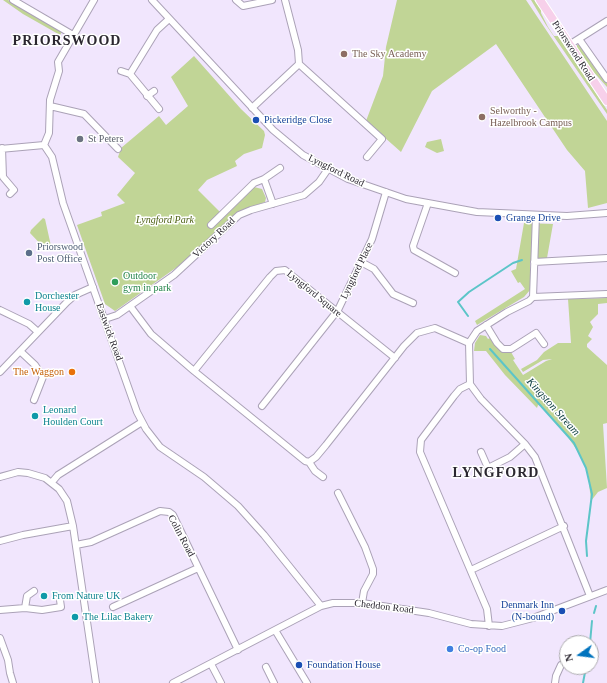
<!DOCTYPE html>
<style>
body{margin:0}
#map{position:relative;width:607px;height:683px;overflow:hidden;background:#f1e6fd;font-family:Georgia,serif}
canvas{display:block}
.north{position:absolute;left:559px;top:635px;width:40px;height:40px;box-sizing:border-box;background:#fff;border:1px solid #aaa9ac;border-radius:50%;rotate:256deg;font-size:11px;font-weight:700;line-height:16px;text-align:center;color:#2b2730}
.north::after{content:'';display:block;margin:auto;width:14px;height:18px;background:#0173be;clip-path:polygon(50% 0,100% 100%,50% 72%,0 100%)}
</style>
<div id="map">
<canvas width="607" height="683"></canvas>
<div class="north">N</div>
</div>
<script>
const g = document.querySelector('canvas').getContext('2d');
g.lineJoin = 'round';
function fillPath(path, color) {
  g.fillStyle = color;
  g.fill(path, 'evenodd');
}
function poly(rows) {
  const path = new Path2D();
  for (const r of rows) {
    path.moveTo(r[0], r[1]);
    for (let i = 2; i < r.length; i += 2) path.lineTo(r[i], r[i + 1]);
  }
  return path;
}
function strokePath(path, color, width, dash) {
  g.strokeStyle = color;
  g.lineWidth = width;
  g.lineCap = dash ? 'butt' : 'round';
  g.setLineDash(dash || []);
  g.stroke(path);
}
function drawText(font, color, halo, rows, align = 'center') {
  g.font = font + ' Georgia,serif';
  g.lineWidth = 3;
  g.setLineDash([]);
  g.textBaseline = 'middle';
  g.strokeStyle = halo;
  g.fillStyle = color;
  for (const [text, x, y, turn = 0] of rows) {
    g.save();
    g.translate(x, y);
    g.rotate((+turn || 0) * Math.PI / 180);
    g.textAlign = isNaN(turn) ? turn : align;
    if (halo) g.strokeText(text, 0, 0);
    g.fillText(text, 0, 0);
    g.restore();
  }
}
const green = poly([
 [3,0,8,0,62,32,60,35,23,14],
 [397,0,526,0,607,121,607,203,588,208,585,171,567,150,496,44,432,91,401,152,366,121,383,76,386,47],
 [531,0,534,0,541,9,541,13,548,27,554,36,558,36,607,110,607,114,546,25],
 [579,44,607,83,607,87,590,68,577,48,577,45],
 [194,56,241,109,264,131,265,135,262,148,244,154,235,161,237,166,207,180,198,190,220,212,254,187,262,189,266,198,265,202,239,212,187,260,115,311,105,304,77,225,102,216,101,212,125,203,117,195,135,173,118,157,121,148,159,116,166,125,188,106,171,77],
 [441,139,444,151,437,153,425,147,427,142],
 [43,218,45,219,51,246,47,251,30,233,31,230],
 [524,223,553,224,547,258,530,261,530,290,524,297,477,325,475,321,525,289,520,282,518,283,511,271,516,269],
 [607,298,607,303,598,304,598,314,590,322,593,327,588,336,592,339,587,344,587,347,607,365,607,423,603,424,607,488,598,492,591,501,588,474,579,453,567,436,542,406,538,405,537,408,505,375,486,351,474,351,475,343,480,335,486,336,488,339,490,338,501,351,507,353,511,352,515,359,513,360,523,375,546,361,552,359,543,360,523,372,521,369,537,360,544,352,558,343,571,343,568,299]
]);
const stream = poly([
 [468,316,458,302,469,292,513,263,522,260],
 [490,349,574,443,586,468,592,494,586,541,587,556],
 [594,613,596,606],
 [590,643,592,621],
 [583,683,586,667]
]);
const minor = poly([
 [13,0,73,35],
 [152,0,273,130,303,155,348,179,406,199,477,212,567,216,607,213],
 [236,0,243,6,272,0],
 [579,39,607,79],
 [569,45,607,21],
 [299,64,382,139,367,157],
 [121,71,130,74],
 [147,96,154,91],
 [50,106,84,114,118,149],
 [252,108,299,64,298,50,285,0],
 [159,109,130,74,157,30,169,19],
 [44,145,52,157,63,203,137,412,146,429,160,447,204,477,238,506,264,535,321,606],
 [44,145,49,133,50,100,59,71,58,62,94,0],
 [2,148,3,177,14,190,10,194],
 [0,149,44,145],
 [264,179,280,168],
 [428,203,413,246,414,250,455,273],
 [211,225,254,183,264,179,273,204],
 [361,262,374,269,393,294,413,303],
 [534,262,607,258],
 [533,297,536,215],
 [130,306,151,334,194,371,270,277,276,271,285,270,395,358],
 [0,310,29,324,38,332],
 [105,319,117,315,174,275,239,215,251,210,304,195,319,182,328,169],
 [486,325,497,343,503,349,511,349,536,333,544,344],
 [20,351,35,365,43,377,34,400],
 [194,371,305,461,309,462,316,457,326,445,404,346,417,333,435,328,469,343],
 [0,372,67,302,75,295,93,287],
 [470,384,481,399,525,444,535,457,590,596],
 [262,406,338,310,372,239,386,192],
 [481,452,488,468,510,457,525,444],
 [309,462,315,471,323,477],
 [0,477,18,472,28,473,45,478,59,489,67,501,73,526,96,683],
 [52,482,58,475,142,422],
 [338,493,365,547,373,569,373,574,364,591,362,603],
 [0,541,23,535,73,526],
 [76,545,91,542,160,511,169,512,173,515,238,650],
 [471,570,564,526],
 [113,607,198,568],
 [25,608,27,596,34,591],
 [0,610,25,608,42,610,61,607,60,600],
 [489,626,487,609,420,452,421,440,454,396,460,389,470,384,469,343,477,331,507,312,529,301,533,297,607,294],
 [275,630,307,683],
 [0,638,8,660,10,673,13,683],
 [211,664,221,683],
 [266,667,274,683],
 [173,683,321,606,333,603,362,603,429,613,471,624,502,626,533,618,607,590],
 [555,683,556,676,561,665]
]);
const major = poly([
 [540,0,607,101]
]);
const markers = [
 [344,54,4,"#8d6e63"],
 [482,117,4,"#8d6e63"],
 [256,120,4,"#1a4fb4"],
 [80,139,4,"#6b7280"],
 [498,218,4,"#1a4fb4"],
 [29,253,4,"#5c6f8a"],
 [115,282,4,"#2e9e5b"],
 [27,302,4,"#0f9aa8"],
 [72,372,4,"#e8710a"],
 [35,416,4,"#0f9aa8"],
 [44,596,4,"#0f9aa8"],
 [562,611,4,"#1a4fb4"],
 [75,617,4,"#0f9aa8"],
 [450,649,4,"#3f7fe0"],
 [299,665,4,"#1a4fb4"]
];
const streetNames = [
 ["Priorswood Road",573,51,57],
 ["Lyngford Road",336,171,26],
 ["Victory Road",214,238,-43],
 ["Lyngford Place",357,271,-64],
 ["Lyngford Square",314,294,39],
 ["Eastwick Road",109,332,70],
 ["Colin Road",181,536,62],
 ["Cheddon Road",384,607,7]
];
const educationNames = [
 ["The Sky Academy",352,54],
 ["Selworthy -",490,111],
 ["Hazelbrook Campus",490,123]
];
const transitNames = [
 ["Pickeridge Close",264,120],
 ["Grange Drive",506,218],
 ["Denmark Inn",554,605,"right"],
 ["(N-bound)",554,617,"right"],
 ["Foundation House",307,665]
];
const worshipNames = [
 ["St Peters",88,139]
];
const parkNames = [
 ["Lyngford Park",165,220]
];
const serviceNames = [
 ["Priorswood",37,247],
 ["Post Office",37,259]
];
const leisureNames = [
 ["Outdoor",123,276],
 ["gym in park",123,288]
];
const cultureNames = [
 ["Dorchester",35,296],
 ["House",35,308],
 ["Leonard",43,410],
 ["Houlden Court",43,422],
 ["From Nature UK",52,596],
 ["The Lilac Bakery",83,617]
];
const foodNames = [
 ["The Waggon",64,372]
];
const shopNames = [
 ["Co-op Food",458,649]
];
const waterNames = [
 ["Kingston Stream",553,407,48]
];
const districtNames = [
 ["PRIORSWOOD",67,41],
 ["LYNGFORD",496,473]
];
fillPath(green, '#c1d596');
strokePath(stream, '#5cc5c8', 2);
strokePath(minor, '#aba2b7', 8);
strokePath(major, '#fff', 10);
strokePath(minor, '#fff', 6);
strokePath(major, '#f7d0ea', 8);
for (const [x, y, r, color] of markers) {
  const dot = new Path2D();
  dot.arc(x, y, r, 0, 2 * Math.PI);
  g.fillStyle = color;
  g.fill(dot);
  strokePath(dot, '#fff', 1.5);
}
drawText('10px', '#2b2730', '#fff', streetNames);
drawText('10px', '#785e54', '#fff', educationNames, 'left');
drawText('10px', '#164399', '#fff', transitNames, 'left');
drawText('10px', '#5b616d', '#fff', worshipNames, 'left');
drawText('italic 10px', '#4d6013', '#fff', parkNames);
drawText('10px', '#4e5e75', '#fff', serviceNames, 'left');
drawText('10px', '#27864d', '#fff', leisureNames, 'left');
drawText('10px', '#0d838f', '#fff', cultureNames, 'left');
drawText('10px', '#c56008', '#fff', foodNames, 'right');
drawText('10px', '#366cbe', '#fff', shopNames, 'left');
drawText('italic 11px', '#144446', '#fff', waterNames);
g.letterSpacing = '1px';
drawText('bold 14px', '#2b2730', '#fff', districtNames);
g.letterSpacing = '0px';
</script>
